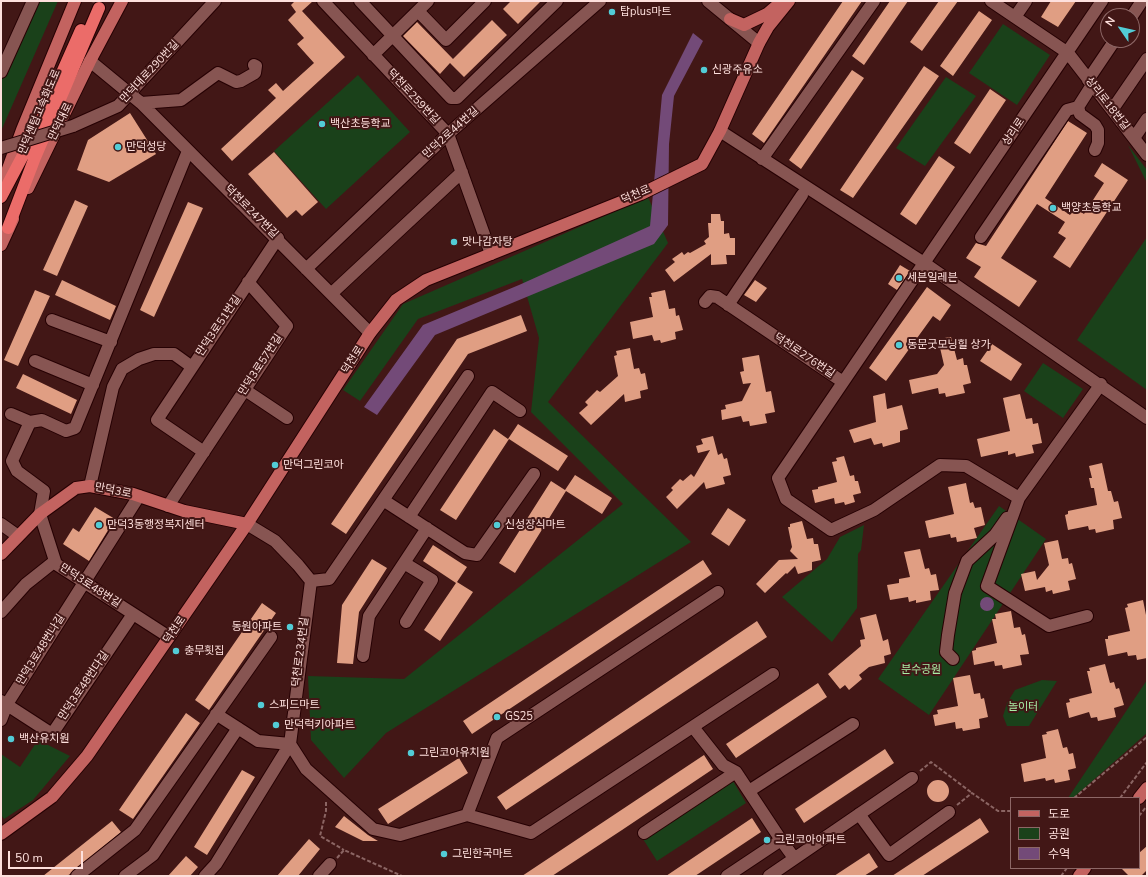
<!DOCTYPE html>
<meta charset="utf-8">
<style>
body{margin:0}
#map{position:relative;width:1148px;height:877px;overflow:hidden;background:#421716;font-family:"Nunito Sans","Noto Sans KR",sans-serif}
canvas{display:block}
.frame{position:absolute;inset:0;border:2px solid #fee0dd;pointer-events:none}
.legend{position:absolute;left:1010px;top:797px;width:130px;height:72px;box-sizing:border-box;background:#421716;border:1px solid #8d6766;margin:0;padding:5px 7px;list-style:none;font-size:12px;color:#fee0dd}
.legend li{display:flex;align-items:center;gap:8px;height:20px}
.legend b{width:20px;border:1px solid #8d6766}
.north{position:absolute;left:1100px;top:8px;width:40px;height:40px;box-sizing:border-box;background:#421716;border:1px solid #8d6766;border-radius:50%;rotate:304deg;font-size:11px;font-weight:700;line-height:16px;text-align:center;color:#fee0dd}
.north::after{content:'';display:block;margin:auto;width:14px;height:18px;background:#52ccd6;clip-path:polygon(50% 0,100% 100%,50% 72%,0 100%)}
.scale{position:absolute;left:8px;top:851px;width:75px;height:18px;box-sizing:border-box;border:2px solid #fee0dd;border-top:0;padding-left:5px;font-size:12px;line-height:14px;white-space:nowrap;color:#fee0dd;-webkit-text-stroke:3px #421716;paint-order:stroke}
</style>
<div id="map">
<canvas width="1148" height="877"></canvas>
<div class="frame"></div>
<ul class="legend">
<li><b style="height:5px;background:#c36360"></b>도로</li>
<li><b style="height:11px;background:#1a411a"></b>공원</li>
<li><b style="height:11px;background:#734a78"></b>수역</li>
</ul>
<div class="north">N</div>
<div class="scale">50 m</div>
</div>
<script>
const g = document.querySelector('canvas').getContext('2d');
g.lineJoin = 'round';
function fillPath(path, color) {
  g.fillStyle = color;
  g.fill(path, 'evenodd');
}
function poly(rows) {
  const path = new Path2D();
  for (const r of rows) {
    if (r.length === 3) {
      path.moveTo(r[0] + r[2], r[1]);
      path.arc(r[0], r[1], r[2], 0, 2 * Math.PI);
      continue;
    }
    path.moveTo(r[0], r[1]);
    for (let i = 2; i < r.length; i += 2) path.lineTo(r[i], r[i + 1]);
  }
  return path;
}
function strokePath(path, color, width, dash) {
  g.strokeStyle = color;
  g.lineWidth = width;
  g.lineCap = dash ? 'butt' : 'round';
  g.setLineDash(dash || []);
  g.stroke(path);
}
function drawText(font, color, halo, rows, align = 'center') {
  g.font = font + ' "Nunito Sans","Noto Sans KR",sans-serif';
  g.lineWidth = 4;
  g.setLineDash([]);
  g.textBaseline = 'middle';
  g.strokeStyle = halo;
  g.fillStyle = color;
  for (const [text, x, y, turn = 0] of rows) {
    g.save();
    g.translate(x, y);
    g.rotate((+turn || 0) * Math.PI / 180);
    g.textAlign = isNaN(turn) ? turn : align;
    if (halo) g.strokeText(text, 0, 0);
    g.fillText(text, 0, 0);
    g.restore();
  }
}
const green = poly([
 [37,1,58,1,1,131,1,81],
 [1003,24,1050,55,1017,105,969,73],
 [358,75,410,132,326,209,274,151],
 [946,77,976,96,925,166,896,148],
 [1128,145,1147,170,1147,183],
 [648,197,668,243,548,402,691,542,386,733,344,778,311,740,308,676,404,679,623,504,531,412,539,338,522,279,418,319,360,401,343,390,403,304],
 [1147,237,1147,390,1077,340],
 [1043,363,1083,389,1063,418,1024,391],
 [999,506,1046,539,929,715,878,679],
 [864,525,861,550,858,554,857,608,832,642,782,597,827,559,840,537],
 [1042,680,1057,681,1029,726,1007,726,1003,716,1007,703,1015,690],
 [1147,680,1147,733,1073,798,1068,798],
 [38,740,70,756,33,800,4,819,1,815,1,754,20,767],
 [733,781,746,803,657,861,643,839]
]);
const water = poly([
 [693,33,703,41,674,96,669,144,668,225,654,244,435,335,377,415,364,407,423,325,519,285,650,226,662,95],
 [987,604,7]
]);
const building = poly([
 [295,1,313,1,302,11,345,57,232,161,221,149,276,98,268,90,276,83,283,91,314,63,297,44,304,38,288,20,296,12,291,5],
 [511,1,541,1,518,24,503,9],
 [843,1,862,1,764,143,752,134],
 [890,1,908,1,864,65,852,56],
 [939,1,958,1,922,51,910,42],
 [1051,1,1076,1,1058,27,1041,17],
 [979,11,992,20,953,76,940,66],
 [492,20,507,35,464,77,450,63,440,74,403,36,417,22,453,59],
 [924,66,939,76,853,198,840,190],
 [852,70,864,78,801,169,789,160],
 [990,89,1006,100,970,154,954,143],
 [130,113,156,154,109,182,77,170,88,140],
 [1068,121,1087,133,1045,198,1070,215,1075,208,1084,214,1104,183,1094,176,1102,163,1128,180,1070,268,1053,257,1066,238,1058,233,1065,222,1037,204,1001,258,1037,281,1019,307,974,277,981,267,966,258,976,243,986,246],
 [274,152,318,202,302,216,296,210,287,218,248,174],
 [939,156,955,167,916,225,900,214],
 [75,200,88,206,57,276,43,270],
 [188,202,203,208,154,317,140,310],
 [711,214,720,214,721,221,724,221,724,234,729,233,730,238,735,238,735,255,726,255,727,264,711,265,711,254,674,282,665,270,675,262,672,259,682,252,684,255,688,252,690,253,706,244,704,241,709,237,708,223,711,223],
 [900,265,910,271,897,290,888,284],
 [62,280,116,306,110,320,55,295],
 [755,280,767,288,756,302,744,295],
 [927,287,951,305,940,321,933,316,886,381,869,368],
 [35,290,50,296,18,366,4,360],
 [665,290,669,309,675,308,676,316,679,315,683,330,675,332,676,339,661,343,660,340,654,341,652,335,633,339,630,322,653,317,649,297,652,297,651,293],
 [521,315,527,331,468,354,346,534,331,524,457,339],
 [951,337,957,360,963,358,964,365,967,365,971,383,963,385,965,393,946,397,945,393,939,394,938,388,912,394,909,380,937,374,944,365,938,339],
 [992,344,1022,364,1011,381,980,361],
 [630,348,634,369,639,368,641,374,645,373,648,389,640,391,641,398,625,402,624,394,591,425,579,413,588,405,585,402,597,390,600,392,618,376,614,356,617,355,616,351],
 [759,355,766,392,771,391,775,412,765,414,767,423,750,426,749,421,743,422,741,416,722,420,721,410,726,409,725,405,742,401,751,383,743,384,740,372,744,371,742,358],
 [23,374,77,400,71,414,16,388],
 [885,393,887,409,902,405,908,429,900,431,900,442,883,447,882,443,874,445,871,438,854,443,849,430,876,422,873,396],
 [1020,394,1026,419,1032,418,1033,424,1038,423,1042,443,1032,445,1034,453,1016,457,1015,453,1008,455,1008,451,981,457,977,439,1010,431,1003,398],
 [518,424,568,456,558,471,509,439,456,520,440,510,494,429,508,439],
 [713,436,718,455,722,453,724,459,727,458,731,475,723,477,725,484,706,489,704,482,677,509,666,497,673,490,671,488,680,479,683,481,691,474,694,477,710,450,698,453,696,446,703,444,701,439],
 [844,456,850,476,854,475,855,481,858,481,861,493,853,495,855,502,845,505,844,502,835,504,834,498,815,503,812,490,818,489,818,487,837,482,832,462,837,461,836,458],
 [1102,463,1108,491,1111,491,1114,502,1118,501,1122,518,1113,520,1114,529,1096,533,1095,529,1089,530,1088,526,1068,530,1065,515,1068,514,1068,511,1097,505,1094,488,1091,488,1089,478,1092,478,1089,466],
 [575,475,612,498,602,514,566,491,515,573,499,563,551,481,565,490],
 [966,483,970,503,973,502,975,508,981,507,985,525,974,528,977,538,957,542,956,537,951,538,950,534,929,538,925,521,954,514,948,487],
 [95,507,115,519,89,561,63,544,73,528,79,532],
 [728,508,746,520,729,546,711,534],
 [802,521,807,539,813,538,814,544,818,544,821,560,812,562,812,570,798,574,795,566,787,574,786,573,765,593,756,584,779,560,798,559,790,551,792,547,788,527,790,527,790,524],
 [1058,540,1062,559,1068,558,1069,564,1072,563,1076,579,1068,581,1070,590,1053,594,1052,590,1046,592,1045,587,1025,591,1021,574,1035,571,1037,580,1049,565,1044,543],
 [433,545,467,567,457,582,473,592,440,641,424,630,456,583,423,561],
 [920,549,925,569,929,568,931,575,936,574,939,590,930,591,931,600,916,603,916,600,909,602,908,597,890,600,887,585,899,583,899,579,910,577,904,552],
 [372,559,387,568,359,612,353,664,337,663,342,605],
 [703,560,712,574,472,734,463,721],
 [1143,600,1147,620,1147,658,1137,660,1136,655,1128,656,1127,652,1108,656,1105,639,1108,639,1108,636,1130,631,1125,608,1128,607,1127,604],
 [262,603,276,613,209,710,195,700],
 [1011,611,1014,628,1020,627,1022,635,1025,634,1029,654,1020,655,1022,665,1003,669,1002,665,995,666,994,661,974,665,972,651,976,650,976,648,997,643,992,619,996,619,995,614],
 [876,614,883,641,888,639,891,654,884,656,885,663,869,667,859,675,862,679,849,690,845,685,840,689,828,674,861,646,860,640,865,639,860,618],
 [757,621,767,637,506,810,497,797],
 [1105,664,1110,683,1114,682,1116,689,1119,688,1124,705,1114,708,1116,717,1098,721,1097,717,1091,718,1089,712,1069,718,1066,703,1070,702,1069,699,1092,693,1087,671,1090,671,1089,668],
 [970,675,974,694,980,693,981,699,984,698,988,717,979,719,980,728,963,731,962,728,956,729,955,722,935,726,933,715,938,714,937,710,958,706,953,678],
 [818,683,827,697,736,758,726,744],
 [186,713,200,723,133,819,119,810],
 [1058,729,1063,748,1067,747,1069,754,1073,753,1076,768,1068,770,1070,780,1055,783,1054,779,1046,781,1045,778,1024,782,1021,764,1046,758,1042,735,1047,734,1046,732],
 [885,749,894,763,804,823,795,809],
 [704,755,713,769,622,830,552,876,522,876],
 [459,758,468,773,388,824,378,809],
 [242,770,255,777,207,855,194,847],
 [938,791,11],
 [344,816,368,835,378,841,363,841,335,827],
 [752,818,761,832,695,876,666,876],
 [980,818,989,832,922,876,892,876],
 [112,821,121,832,70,874,67,876,43,876],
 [309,839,320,849,298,876,277,876],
 [1147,846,1147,870,1141,876,1129,876,1121,868,1139,868,1139,853],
 [869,853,878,867,864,876,834,876],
 [186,856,198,867,190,876,168,876]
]);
const highwayTunnel = poly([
 [93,3,94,1]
]);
const path = poly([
 [920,771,931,762,972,793],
 [1074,798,1147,737],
 [1120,798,1147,762],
 [326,802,326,811,320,836,344,850],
 [957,805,972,793,998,811,1011,811],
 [1139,816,1146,807],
 [337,858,344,850,402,876],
 [1061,876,1067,868]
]);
const minor = poly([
 [323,1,448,134,491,254],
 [360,1,451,98,457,98,557,1],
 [708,1,759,43],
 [991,1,1068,53,1147,155],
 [418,11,446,40,485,1],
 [1132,16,1142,1],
 [1015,17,1026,1],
 [373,55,428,1],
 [90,61,141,103,370,333],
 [1,72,33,1],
 [1088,80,1115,40],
 [141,103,181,100,218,73,236,82,241,81,255,73,256,66,254,65],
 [1078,107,1080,114,1095,125,1098,130,1098,143,1095,150],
 [1112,110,1147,59],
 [73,126,118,106,215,1],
 [720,131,924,263,1147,418],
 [1134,138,1147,119],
 [762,159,874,1],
 [981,237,1067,110,1078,107,1092,85],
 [306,269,448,134,600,1],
 [331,294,462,172],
 [705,302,710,296,717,297,843,382],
 [728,305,802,195],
 [52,320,111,342],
 [35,361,93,385],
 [1101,384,1019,498,966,466,940,465,874,510,831,530,786,499,778,478,1102,1],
 [245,390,287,418],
 [11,414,30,422],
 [204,452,157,420,278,238],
 [90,486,113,387,122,369,139,359,154,354,174,354,192,367],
 [1019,498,987,586,1049,626,1087,616],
 [383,500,465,553,477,555,534,474],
 [168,506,287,326,248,282],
 [409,517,492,392,520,411],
 [1,524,18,536],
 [247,524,275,541,298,565,311,581,290,744,306,769,373,829,400,835,467,815,531,833,773,674],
 [404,563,432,580,406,622],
 [311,581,329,579,468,376],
 [1,612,26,584,55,561],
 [169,637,56,564,40,514,44,491,17,471,12,461,30,422,42,420,66,431,75,428,188,151],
 [363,656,369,616,427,528],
 [953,659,946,652,948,635,955,593,967,561,995,535,1007,518],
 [1,701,52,734,133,614],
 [1,720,7,704,139,496],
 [693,727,723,765,736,772,781,840,727,876],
 [749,791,853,724],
 [859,814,889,855,949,812],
 [467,815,497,738,718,592],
 [644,833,736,772],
 [781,840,794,858],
 [77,876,135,830,271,637],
 [125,876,153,855,238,728],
 [205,876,216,864,290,744,258,741,216,714],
 [319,876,330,864],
 [769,876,912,778]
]);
const major = poly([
 [730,19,744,25,767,14,780,3],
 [1,188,22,130,75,1],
 [28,188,90,61,122,1],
 [1,245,13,219],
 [1,554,40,514,76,488,90,486,133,494,184,511,247,524],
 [1139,798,1147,788],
 [1,834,52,797,87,756,247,524,370,333,396,300,426,280,641,194,702,164,720,131,759,43,768,27,789,1],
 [1079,876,1085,868]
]);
const highway = poly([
 [1,197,38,127,81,30],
 [8,228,34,160,99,8]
]);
const minorBridge = poly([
 [1,148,73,126]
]);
const markers = [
 [612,12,4,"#52ccd6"],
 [704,70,4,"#52ccd6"],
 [322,124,4,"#52ccd6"],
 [118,147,4,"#52ccd6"],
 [1053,208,4,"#52ccd6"],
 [454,242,4,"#52ccd6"],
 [899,278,4,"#52ccd6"],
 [899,345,4,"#52ccd6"],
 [275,465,4,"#52ccd6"],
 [99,525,4,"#52ccd6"],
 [497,525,4,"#52ccd6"],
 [290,627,4,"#52ccd6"],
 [176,651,4,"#52ccd6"],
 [261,705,4,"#52ccd6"],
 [497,717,4,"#52ccd6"],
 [276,725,4,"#52ccd6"],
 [11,739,4,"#52ccd6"],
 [411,753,4,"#52ccd6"],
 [767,840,4,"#52ccd6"],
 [444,854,4,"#52ccd6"]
];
const poiNames = [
 ["탑plus마트",620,12],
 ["신광주유소",712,70],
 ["백산초등학교",330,124],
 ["만덕성당",126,147],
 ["백양초등학교",1061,208],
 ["맛나감자탕",462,242],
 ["세븐일레븐",907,278],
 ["동문굿모닝힐 상가",907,345],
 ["만덕그린코아",283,465],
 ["만덕3동행정복지센터",107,525],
 ["신성장식마트",505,525],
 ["동원아파트",282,627,"right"],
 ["충무횟집",184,651],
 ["스피드마트",269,705],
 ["GS25",505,717],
 ["만덕럭키아파트",284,725],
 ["백산유치원",19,739],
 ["그린코아유치원",419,753],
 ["그린코아아파트",775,840],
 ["그린한국마트",452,854]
];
const streetNames = [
 ["만덕대로290번길",150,72,-47],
 ["덕천로259번길",413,97,47],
 ["상리로18번길",1107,104,52],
 ["만덕센텀고속화도로",40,112,-67],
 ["만덕대로",61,122,-64],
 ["상리로",1014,132,-56],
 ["만덕2로44번길",451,133,-42],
 ["덕천로",636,195,-23],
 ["덕천로247번길",251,212,45],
 ["만덕3로51번길",219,326,-56],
 ["덕천로276번길",804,356,34],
 ["덕천로",353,360,-57],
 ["만덕3로57번길",261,365,-57],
 ["만덕3로",113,491,11],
 ["만덕3로48번길",90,586,33],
 ["덕천로",175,630,-55],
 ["만덕3로48번나길",41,650,-58],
 ["덕천로234번길",301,652,-83],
 ["만덕3로48번다길",84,686,-56]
];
const parkNames = [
 ["분수공원",921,670],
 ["놀이터",1023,707]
];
fillPath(green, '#1a411a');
fillPath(water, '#734a78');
fillPath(building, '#e09e83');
strokePath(highwayTunnel, '#5e3534', 12, [12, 6]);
strokePath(minor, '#260103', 14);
strokePath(major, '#260103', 14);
strokePath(highway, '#260103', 14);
strokePath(path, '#8b6563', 2, [4, 2]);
strokePath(minor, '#875552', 12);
strokePath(major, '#c36360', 12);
strokePath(highway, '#eb6c69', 12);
strokePath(minorBridge, '#260103', 14, []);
strokePath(minorBridge, '#875552', 12);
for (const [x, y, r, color] of markers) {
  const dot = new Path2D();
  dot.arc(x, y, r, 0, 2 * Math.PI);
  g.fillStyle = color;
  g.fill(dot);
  strokePath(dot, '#421716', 1.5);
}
drawText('11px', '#fee0dd', '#421716', poiNames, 'left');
drawText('11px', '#fee0dd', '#421716', streetNames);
drawText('11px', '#a9eea6', '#421716', parkNames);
</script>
